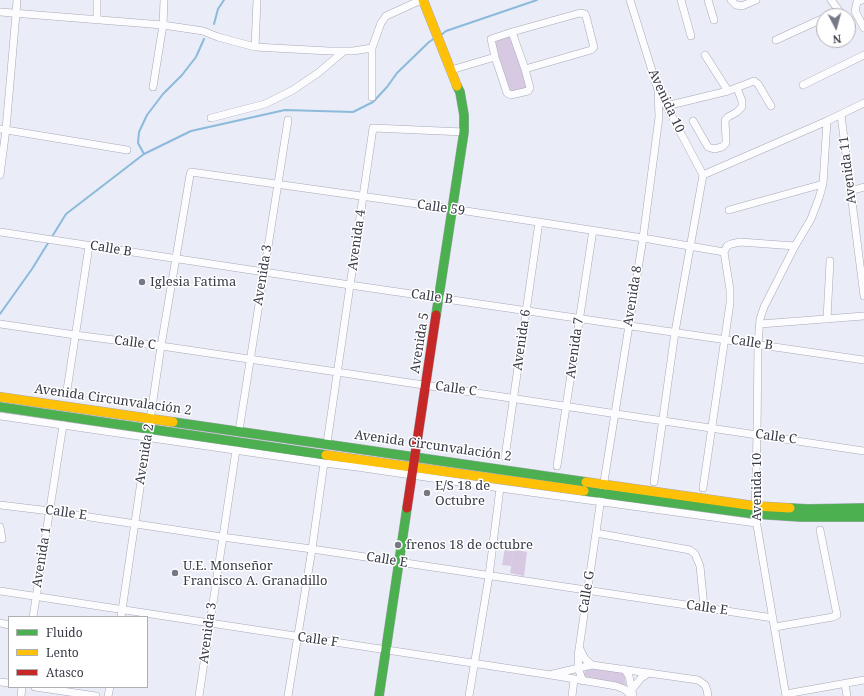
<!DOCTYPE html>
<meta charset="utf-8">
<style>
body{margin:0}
#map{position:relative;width:864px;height:696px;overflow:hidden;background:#eaecf7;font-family:"Noto Serif",serif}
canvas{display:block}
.legend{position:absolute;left:8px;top:616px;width:140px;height:72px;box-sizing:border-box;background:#fff;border:1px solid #afb0b5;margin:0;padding:5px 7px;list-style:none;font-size:12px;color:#383a47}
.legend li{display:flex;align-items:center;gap:8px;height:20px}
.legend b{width:20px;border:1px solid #afb0b5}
.north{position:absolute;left:816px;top:8px;width:40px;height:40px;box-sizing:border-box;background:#fff;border:1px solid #afb0b5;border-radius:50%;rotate:174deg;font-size:11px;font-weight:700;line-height:16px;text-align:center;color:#383a47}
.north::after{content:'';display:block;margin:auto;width:14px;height:18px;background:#767885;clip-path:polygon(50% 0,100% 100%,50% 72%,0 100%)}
</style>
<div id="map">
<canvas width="864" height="696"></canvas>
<ul class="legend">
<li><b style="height:5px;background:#4caf50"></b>Fluido</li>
<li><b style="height:5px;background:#ffc107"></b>Lento</li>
<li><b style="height:5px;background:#c62828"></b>Atasco</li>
</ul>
<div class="north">N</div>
</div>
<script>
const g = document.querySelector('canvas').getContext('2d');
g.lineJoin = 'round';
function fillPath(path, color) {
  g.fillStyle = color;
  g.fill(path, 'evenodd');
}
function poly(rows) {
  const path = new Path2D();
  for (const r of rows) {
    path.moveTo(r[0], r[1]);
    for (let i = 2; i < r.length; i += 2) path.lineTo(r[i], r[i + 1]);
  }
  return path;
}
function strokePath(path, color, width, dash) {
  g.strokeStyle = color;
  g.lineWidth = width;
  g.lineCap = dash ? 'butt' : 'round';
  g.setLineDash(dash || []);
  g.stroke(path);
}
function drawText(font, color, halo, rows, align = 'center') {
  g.font = font + ' "Noto Serif",serif';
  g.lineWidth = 3;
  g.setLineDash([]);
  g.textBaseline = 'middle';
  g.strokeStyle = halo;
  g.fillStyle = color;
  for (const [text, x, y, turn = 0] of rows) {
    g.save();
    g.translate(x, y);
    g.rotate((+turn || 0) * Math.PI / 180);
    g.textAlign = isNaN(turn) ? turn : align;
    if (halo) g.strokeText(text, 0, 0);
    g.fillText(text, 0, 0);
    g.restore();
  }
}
const green = poly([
 [510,35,527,88,510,92,493,39],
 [505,548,514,549,511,566,502,565],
 [514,549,527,552,524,576,510,573],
 [586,667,624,672,626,685,583,678]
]);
const stream = poly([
 [214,24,218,9,224,0],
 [441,35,446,31,537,0],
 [144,154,138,143,139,132,147,115,163,94,182,75,196,57,204,39],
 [0,314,32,269,66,214,144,154,191,131,285,110,353,112,373,102,387,87,397,73,429,42,435,38]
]);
const street = poly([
 [630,0,658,90,703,175],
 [681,0,691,36],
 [708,0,714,20],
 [731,0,736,5,742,6,756,0],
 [831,0,843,16],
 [862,0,857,2,855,11,864,28],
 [0,12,163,25,203,31,218,37,255,47,329,51,353,51,372,48,381,23,386,16,421,0],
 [828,16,838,11],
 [97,19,97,0],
 [512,32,525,69,530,88,528,91,511,95,507,93,495,57,491,39,512,32,580,13,585,14,586,16,593,44,594,47,591,50,525,69],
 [776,40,824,18],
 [255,47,257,0],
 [705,55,728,91],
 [451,70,495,57],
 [803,85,864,55],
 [153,87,163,25,164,0],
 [372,97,372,48],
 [666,106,728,91,754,81,758,84,771,106],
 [841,115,864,296],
 [211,118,265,104,293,90,318,73,344,51],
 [693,121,708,147,714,149,722,147,726,143,726,139,725,120,728,117,737,112,742,107,742,101,737,88],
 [0,129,127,150],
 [0,175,6,129,16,14,17,0],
 [703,175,827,121,864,103],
 [850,191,864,187],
 [729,210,823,184],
 [0,232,350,285,864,360],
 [827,319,830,261],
 [0,324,75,335,161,346,337,372,864,451],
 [760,324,864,316],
 [67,390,89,246],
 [0,416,324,463,357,467,500,488,756,523],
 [239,431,288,120],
 [327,443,373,128,464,132],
 [505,457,539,222],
 [557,466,593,230],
 [654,482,675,332,703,175],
 [603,488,643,238,659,117,658,90],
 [703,488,730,303,730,290,724,252,727,246,731,244,740,242,795,246],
 [0,505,50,511,222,537,312,549,773,618],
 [0,527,2,539],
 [596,533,690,550,695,554,700,566,704,607],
 [0,591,551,675,616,686,624,689,632,696],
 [33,617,63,425],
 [121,617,161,346,190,175,191,172,453,209,643,238,724,252],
 [0,623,9,625],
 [775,627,833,617,837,615,820,530],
 [580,649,585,659,592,665,698,680,705,685,707,690,708,696],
 [624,669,629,676,633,696],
 [553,674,592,665],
 [583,681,579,671,578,656,601,498],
 [0,682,9,683],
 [845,684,847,696],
 [35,687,96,696],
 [633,688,641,678,649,673],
 [786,694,864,680],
 [21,696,22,687],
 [108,696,110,687],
 [199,696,236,450],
 [288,696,312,549,324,463],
 [469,696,489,576,500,488],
 [572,696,574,680],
 [786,696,755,514,757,434,758,344,760,319,764,307,795,246,811,219,819,198,823,184,827,121]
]);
const fast = poly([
 [436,315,464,132,464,115,460,92,457,86],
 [0,407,326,455],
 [173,422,586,482],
 [584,491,755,514,801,517,864,517],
 [790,508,808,509,864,508],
 [379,696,407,508]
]);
const slow = poly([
 [423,0,457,86],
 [0,397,173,422],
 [326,455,584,491],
 [586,482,755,506,790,508]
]);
const jam = poly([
 [407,508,436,315]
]);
const markers = [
 [142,282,4,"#767885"],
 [427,493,4,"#767885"],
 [398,545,4,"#767885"],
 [175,573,4,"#767885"]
];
const streetNames = [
 ["Avenida 10",666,101,65],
 ["Avenida 11",848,170,-97],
 ["Calle 59",441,208,8],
 ["Avenida 4",357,240,-82],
 ["Calle B",111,249,9],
 ["Avenida 3",263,275,-81],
 ["Avenida 8",633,296,-81],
 ["Calle B",432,297,8],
 ["Avenida 6",522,340,-82],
 ["Calle C",135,343,7],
 ["Avenida 5",420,343,-81],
 ["Calle B",752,343,8],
 ["Avenida 7",575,348,-82],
 ["Calle C",456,389,8],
 ["Avenida Circunvalación 2",113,400,8],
 ["Calle C",776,437,8],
 ["Avenida Circunvalación 2",433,446,8],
 ["Avenida 2",145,454,-81],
 ["Avenida 10",757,487,-90],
 ["Calle E",66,513,8],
 ["Avenida 1",42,557,-81],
 ["Calle E",387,560,9],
 ["Calle G",587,592,-81],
 ["Calle E",707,608,8],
 ["Avenida 3",208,633,-82],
 ["Calle F",318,640,8]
];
const poiNames = [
 ["Iglesia Fatima",150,282],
 ["E/S 18 de",435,486],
 ["Octubre",435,501],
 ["frenos 18 de octubre",406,545],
 ["U.E. Monseñor",183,566],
 ["Francisco A. Granadillo",183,581]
];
fillPath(green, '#d8c9e2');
strokePath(stream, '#8cbada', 2);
strokePath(street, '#a7a9b4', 8);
strokePath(fast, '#a7a9b4', 10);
strokePath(slow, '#a7a9b4', 10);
strokePath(jam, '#a7a9b4', 10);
strokePath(street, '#fcfcfe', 7);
strokePath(fast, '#4caf50', 9);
strokePath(slow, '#ffc107', 9);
strokePath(jam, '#c62828', 9);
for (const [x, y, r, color] of markers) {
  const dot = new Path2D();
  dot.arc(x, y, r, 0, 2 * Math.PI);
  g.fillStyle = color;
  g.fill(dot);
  strokePath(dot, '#fff', 1.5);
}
drawText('13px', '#383a47', '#fff', streetNames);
drawText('13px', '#383a47', '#fff', poiNames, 'left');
</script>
